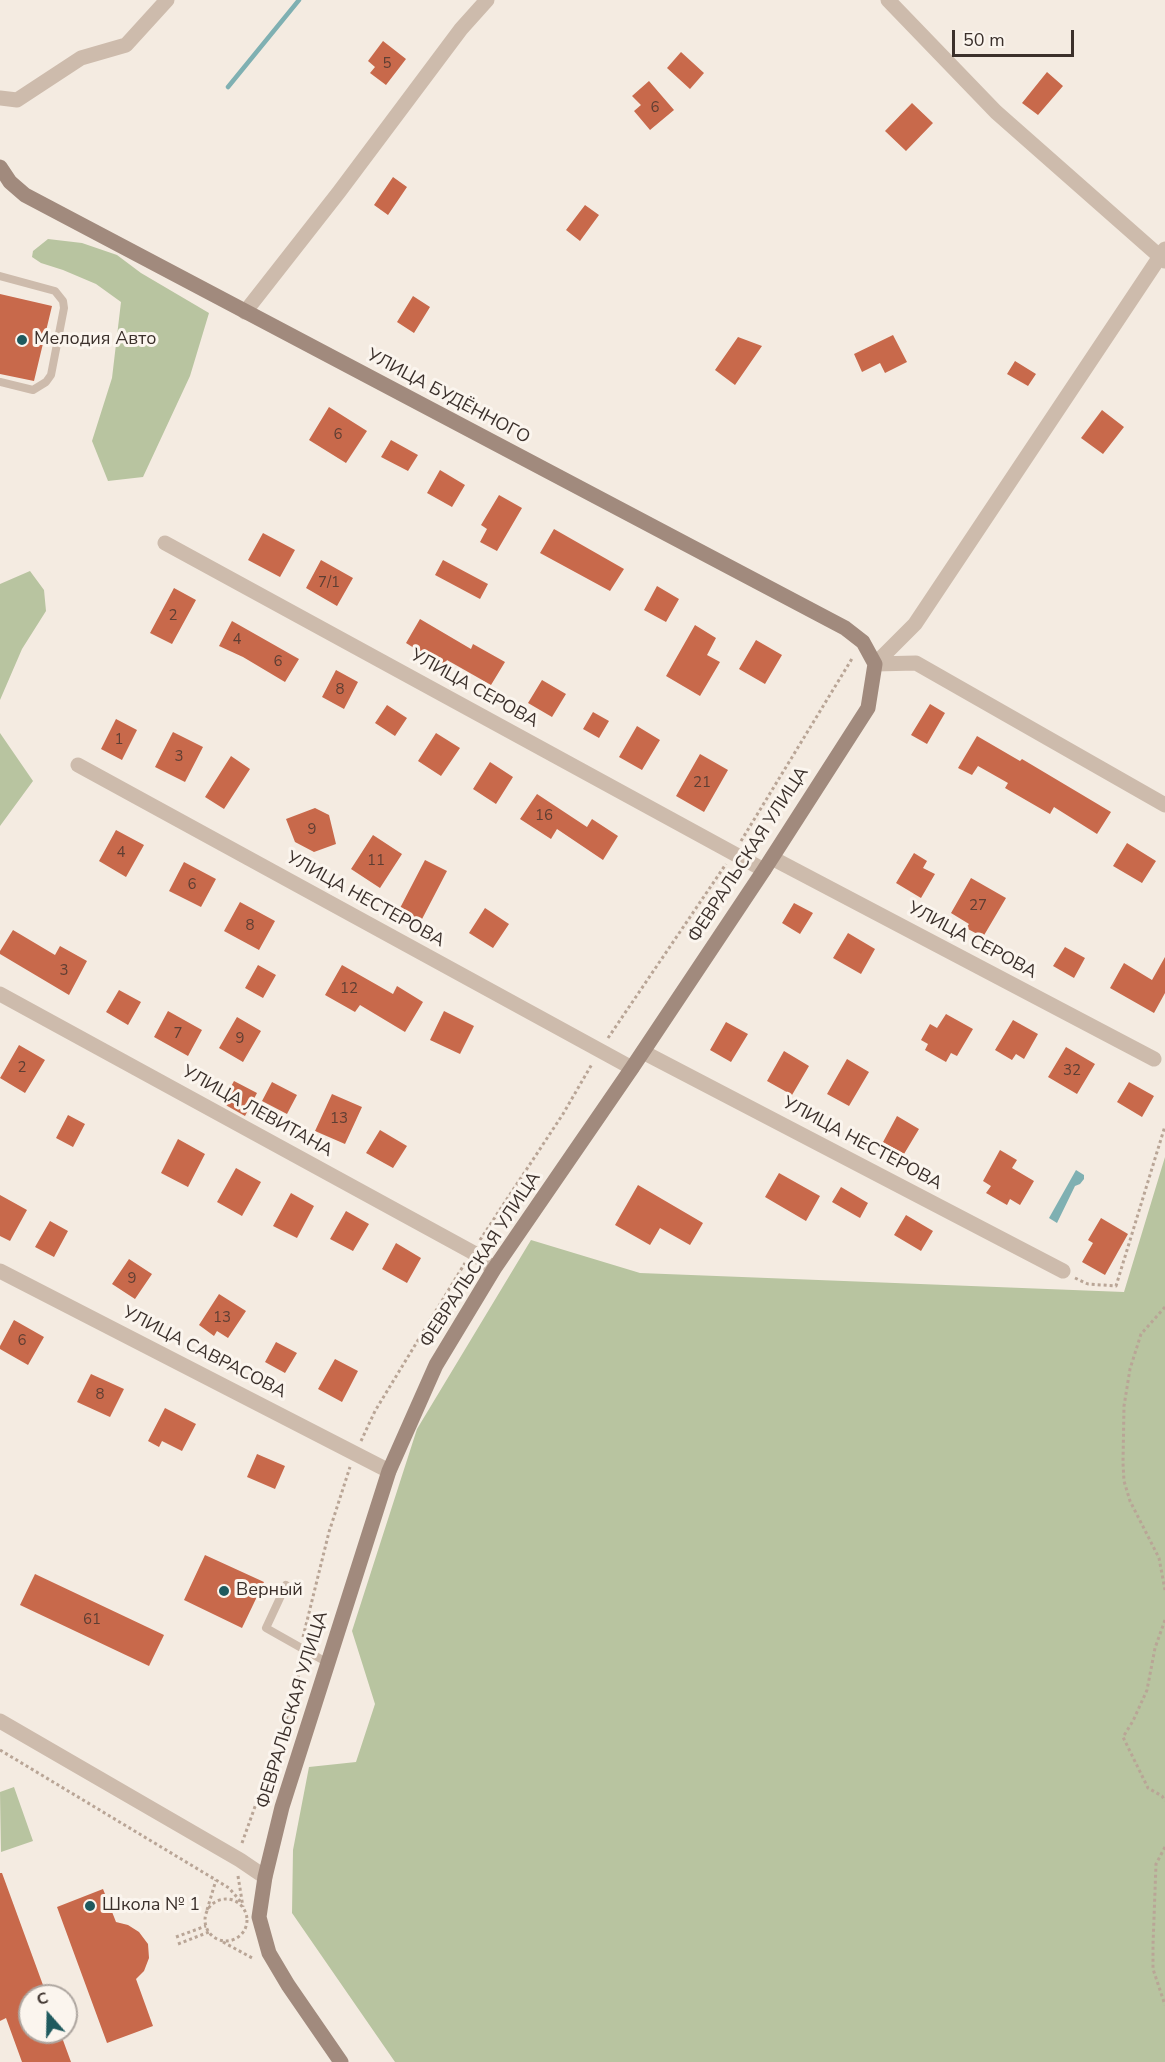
<!DOCTYPE html>
<meta charset="utf-8">
<style>
body{margin:0}
#map{position:relative;width:1165px;height:2062px;overflow:hidden;background:#f4ebe1;font-family:"Nunito Sans",sans-serif}
canvas{display:block}
.north{position:absolute;left:18px;top:1984px;width:60px;height:60px;box-sizing:border-box;background:#fbf5ee;border:2px solid #aea6a0;border-radius:50%;rotate:340deg;font-size:16px;font-weight:700;line-height:24px;text-align:center;color:#3b302b}
.north::after{content:'';display:block;margin:auto;width:21px;height:27px;background:#1f5a5e;clip-path:polygon(50% 0,100% 100%,50% 72%,0 100%)}
.scale{position:absolute;left:952px;top:30px;width:122px;height:27px;box-sizing:border-box;border:3px solid #3b302b;border-top:0;padding-left:8px;font-size:18px;line-height:21px;white-space:nowrap;color:#3b302b;-webkit-text-stroke:4px #fbf5ee;paint-order:stroke}
</style>
<div id="map">
<canvas width="1165" height="2062"></canvas>
<div class="north">С</div>
<div class="scale">50 m</div>
</div>
<script>
const g = document.querySelector('canvas').getContext('2d');
g.lineJoin = 'round';
function fillPath(path, color) {
  g.fillStyle = color;
  g.fill(path, 'evenodd');
}
function poly(rows) {
  const path = new Path2D();
  for (const r of rows) {
    if (r.length === 3) {
      path.moveTo(r[0] + r[2], r[1]);
      path.arc(r[0], r[1], r[2], 0, 2 * Math.PI);
      continue;
    }
    path.moveTo(r[0], r[1]);
    for (let i = 2; i < r.length; i += 2) path.lineTo(r[i], r[i + 1]);
  }
  return path;
}
function strokePath(path, color, width, dash) {
  g.strokeStyle = color;
  g.lineWidth = width;
  g.lineCap = dash ? 'butt' : 'round';
  g.setLineDash(dash || []);
  g.stroke(path);
}
function drawText(font, color, halo, rows, align = 'center') {
  g.font = font + ' "Nunito Sans",sans-serif';
  g.lineWidth = 6;
  g.setLineDash([]);
  g.textBaseline = 'middle';
  g.strokeStyle = halo;
  g.fillStyle = color;
  for (const [text, x, y, turn = 0] of rows) {
    g.save();
    g.translate(x, y);
    g.rotate((+turn || 0) * Math.PI / 180);
    g.textAlign = isNaN(turn) ? turn : align;
    if (halo) g.strokeText(text, 0, 0);
    g.fillText(text, 0, 0);
    g.restore();
  }
}
const green = poly([
 [48,239,82,243,117,255,141,273,209,313,190,376,143,477,108,481,92,441,112,378,121,302,96,284,63,270,41,263,32,257,33,251],
 [30,571,44,590,46,611,22,649,0,700,0,584],
 [0,733,33,781,0,826],
 [1165,1157,1165,2062,395,2062,292,1913,293,1850,309,1767,356,1762,375,1704,352,1631,417,1429,531,1240,640,1273,1124,1292],
 [14,1787,33,1841,1,1852,0,1792]
]);
const water = poly([
 [1076,1170,1084,1175,1084,1179,1080,1184,1075,1186,1057,1223,1049,1218]
]);
const stream = poly([
 [228,87,299,0]
]);
const building = poly([
 [383,41,406,59,386,85,370,73,375,67,368,61],
 [681,52,704,73,690,89,667,68],
 [1047,72,1063,86,1038,115,1022,103],
 [649,81,674,110,650,130,634,111,641,105,632,96],
 [912,103,933,123,906,151,885,131],
 [393,177,407,187,388,215,374,205],
 [585,205,599,215,580,241,566,230],
 [0,294,52,306,34,381,0,374],
 [413,296,430,307,414,333,397,322],
 [893,335,907,362,885,373,880,363,862,372,854,354],
 [738,337,762,346,735,385,715,370],
 [1015,361,1036,374,1028,386,1007,374],
 [329,407,367,431,346,463,309,440],
 [1102,410,1124,427,1103,454,1081,438],
 [391,440,418,455,408,471,381,457],
 [440,470,465,485,452,507,427,493],
 [499,495,522,508,497,551,480,542,487,529,481,525],
 [554,529,624,569,610,591,540,553],
 [263,533,295,550,280,577,248,560],
 [321,560,353,578,337,606,306,588],
 [443,560,488,584,480,599,435,575],
 [657,586,679,599,666,622,644,610],
 [174,588,196,600,172,644,150,633],
 [420,619,471,649,473,644,505,662,491,685,447,660,443,666,406,643],
 [232,621,299,659,285,682,243,657,219,646],
 [695,625,716,638,707,655,720,662,700,696,666,676],
 [756,640,782,655,765,684,739,669],
 [336,670,358,682,344,709,322,697],
 [542,680,566,694,552,717,528,703],
 [930,704,945,713,927,744,911,735],
 [387,705,407,718,395,736,375,723],
 [593,712,609,721,599,738,583,729],
 [116,719,137,730,122,760,101,749],
 [637,726,660,740,642,770,619,757],
 [173,732,203,747,185,782,155,767],
 [436,733,460,748,441,776,418,761],
 [977,736,1020,761,1022,759,1111,812,1097,834,1054,807,1050,814,1005,788,1008,783,978,766,972,775,958,768],
 [700,754,728,770,704,812,676,796],
 [231,756,250,769,224,809,205,797],
 [490,762,513,777,496,804,473,789],
 [537,794,587,827,592,819,618,836,603,860,557,829,551,839,520,819],
 [315,808,329,815,336,844,314,852,295,842,286,819],
 [116,830,144,845,126,877,99,861],
 [373,835,402,854,380,888,351,869],
 [1127,843,1156,861,1142,883,1113,866],
 [914,853,927,861,923,868,935,874,921,898,896,883],
 [425,860,447,871,421,921,399,910],
 [184,862,216,879,201,907,169,891],
 [971,878,1006,898,983,937,966,928,969,924,951,913],
 [240,902,275,921,259,950,224,931],
 [794,903,813,913,800,934,782,923],
 [485,908,509,924,493,948,469,933],
 [13,930,55,955,60,946,87,961,69,995,0,954,0,951],
 [848,933,875,949,861,974,833,958],
 [1065,947,1085,958,1074,978,1053,966],
 [1165,957,1165,993,1154,1013,1110,988,1124,963,1152,980],
 [258,965,276,975,263,998,245,988],
 [342,965,393,994,397,986,423,1002,405,1032,360,1005,355,1012,325,995],
 [119,990,141,1002,128,1025,106,1012],
 [168,1011,202,1030,188,1056,154,1037],
 [444,1011,474,1026,460,1054,430,1040],
 [946,1014,973,1029,957,1056,951,1053,946,1062,925,1050,928,1044,921,1040,930,1024,937,1028],
 [237,1017,261,1031,243,1062,219,1048],
 [1013,1020,1038,1034,1024,1059,1016,1054,1012,1060,995,1050],
 [726,1022,748,1034,731,1062,710,1050],
 [19,1045,45,1060,25,1093,0,1078],
 [1066,1047,1095,1064,1077,1094,1048,1077],
 [784,1051,809,1066,792,1095,767,1081],
 [847,1059,869,1072,849,1106,827,1094],
 [234,1081,257,1093,245,1116,222,1103],
 [272,1082,297,1095,287,1114,262,1101],
 [1129,1082,1154,1096,1142,1117,1117,1102],
 [332,1094,362,1107,345,1144,315,1131],
 [68,1115,85,1124,73,1147,56,1138],
 [897,1116,919,1129,904,1154,883,1142],
 [380,1130,407,1146,393,1168,366,1153],
 [178,1139,205,1154,188,1187,161,1173],
 [1000,1150,1017,1160,1012,1168,1034,1181,1020,1205,1010,1199,1007,1205,986,1193,991,1186,983,1181],
 [236,1168,261,1182,242,1216,217,1202],
 [779,1173,820,1196,806,1221,765,1197],
 [638,1185,703,1223,690,1245,660,1228,650,1245,615,1225],
 [841,1187,868,1203,860,1218,832,1202],
 [291,1193,314,1206,297,1238,273,1226],
 [0,1195,27,1210,10,1241,0,1236],
 [346,1211,369,1224,353,1251,330,1239],
 [906,1215,933,1231,921,1251,894,1235],
 [1101,1218,1128,1234,1105,1275,1082,1262,1093,1243,1088,1240],
 [50,1221,68,1231,54,1257,35,1247],
 [396,1243,421,1258,407,1283,382,1269],
 [129,1259,152,1274,135,1299,112,1284],
 [219,1294,246,1311,228,1338,217,1331,214,1336,199,1325],
 [14,1320,44,1337,28,1365,0,1349,0,1346],
 [276,1342,297,1353,285,1373,265,1362],
 [335,1359,358,1371,342,1402,318,1389],
 [91,1374,124,1389,110,1417,77,1402],
 [165,1408,196,1424,182,1451,162,1441,159,1447,148,1441],
 [257,1454,285,1466,275,1489,247,1477],
 [205,1555,264,1582,242,1628,184,1600],
 [35,1574,164,1635,149,1666,20,1605],
 [0,1873,2,1873,47,1996,30,1996,30,2032,60,2032,71,2062,22,2062,6,2018,0,2021],
 [103,1889,116,1922,128,1925,139,1932,148,1944,149,1958,144,1971,136,1979,153,2026,107,2043,57,1907]
]);
const path = poly([
 [741,841,853,657],
 [608,1038,726,864],
 [480,1240,563,1114,592,1064],
 [1075,1278,1088,1284,1116,1286,1165,1126],
 [1165,1307,1141,1334,1130,1369,1124,1406,1123,1463,1124,1481,1130,1501,1159,1558,1165,1590],
 [361,1441,375,1411,465,1263],
 [1165,1620,1155,1648,1147,1690,1133,1721,1123,1737,1148,1788,1162,1796,1165,1801],
 [303,1637,329,1532,350,1467],
 [0,1750,216,1880,229,1888,241,1902],
 [242,1843,297,1689,300,1661],
 [1165,1847,1156,1864,1153,1945,1153,1969,1165,2005],
 [238,1876,243,1907],
 [226,1920,21],
 [207,1910,216,1880],
 [176,1937,206,1926],
 [223,1942,254,1959],
 [178,1944,209,1932]
]);
const service = poly([
 [0,276,55,291,63,301,64,308,51,375,46,382,33,390,0,382],
 [286,1585,266,1628,328,1663]
]);
const minor = poly([
 [888,0,996,112,1165,261],
 [0,98,17,100,81,58,126,45,167,0],
 [245,312,339,192,461,29,487,0],
 [165,543,764,870],
 [875,664,915,624,1165,249],
 [875,664,916,663,1165,805],
 [78,765,632,1068],
 [772,858,1154,1059],
 [0,994,472,1252,494,1269],
 [643,1052,1063,1271],
 [0,1271,389,1471],
 [0,1721,240,1860,265,1877]
]);
const secondary = poly([
 [0,167,10,182,25,195,845,628,863,642,875,664,868,708,764,870,632,1068,494,1269,436,1365,389,1471,282,1807,265,1877,259,1917,269,1953,288,1985,341,2062]
]);
const markers = [
 [22,340,6,"#1f5a5e"],
 [224,1591,6,"#1f5a5e"],
 [90,1906,6,"#1f5a5e"]
];
const numberNames = [
 ["5",387,64],
 ["6",655,108],
 ["6",338,435],
 ["7/1",329,583],
 ["2",173,616],
 ["4",237,640],
 ["6",278,662],
 ["8",340,690],
 ["1",119,740],
 ["3",179,757],
 ["21",702,783],
 ["16",544,816],
 ["9",312,830],
 ["4",121,853],
 ["11",376,861],
 ["6",192,885],
 ["27",978,906],
 ["8",250,926],
 ["3",64,971],
 ["12",349,989],
 ["7",178,1034],
 ["9",240,1039],
 ["2",22,1068],
 ["32",1072,1071],
 ["13",339,1119],
 ["9",132,1279],
 ["13",222,1318],
 ["6",22,1341],
 ["8",100,1395],
 ["61",92,1620]
];
const poiNames = [
 ["Мелодия Авто",34,340],
 ["Верный",236,1591],
 ["Школа № 1",102,1906]
];
const streetNames = [
 ["УЛИЦА БУДЁННОГО",448,397,28],
 ["УЛИЦА СЕРОВА",474,689,29],
 ["ФЕВРАЛЬСКАЯ УЛИЦА",749,855,-57],
 ["УЛИЦА НЕСТЕРОВА",365,900,29],
 ["УЛИЦА СЕРОВА",972,941,28],
 ["УЛИЦА ЛЕВИТАНА",257,1112,29],
 ["УЛИЦА НЕСТЕРОВА",862,1144,28],
 ["ФЕВРАЛЬСКАЯ УЛИЦА",481,1260,-57],
 ["УЛИЦА САВРАСОВА",204,1353,27],
 ["ФЕВРАЛЬСКАЯ УЛИЦА",293,1710,-73]
];
fillPath(green, '#b8c4a0');
fillPath(water, '#7fb0b2');
strokePath(stream, '#7fb0b2', 4.5);
fillPath(building, '#c8694b');
strokePath(path, '#b9a596', 3, [3, 3]);
strokePath(service, '#cdbbac', 8);
strokePath(minor, '#cdbbac', 15);
strokePath(secondary, '#a18a7d', 15);
for (const [x, y, r, color] of markers) {
  const dot = new Path2D();
  dot.arc(x, y, r, 0, 2 * Math.PI);
  g.fillStyle = color;
  g.fill(dot);
  strokePath(dot, '#fbf5ee', 2);
}
drawText('15px', '#5e3e33', null, numberNames);
drawText('18px', '#3b302b', '#fbf5ee', poiNames, 'left');
drawText('18px', '#3b302b', '#fbf5ee', streetNames);
</script>
